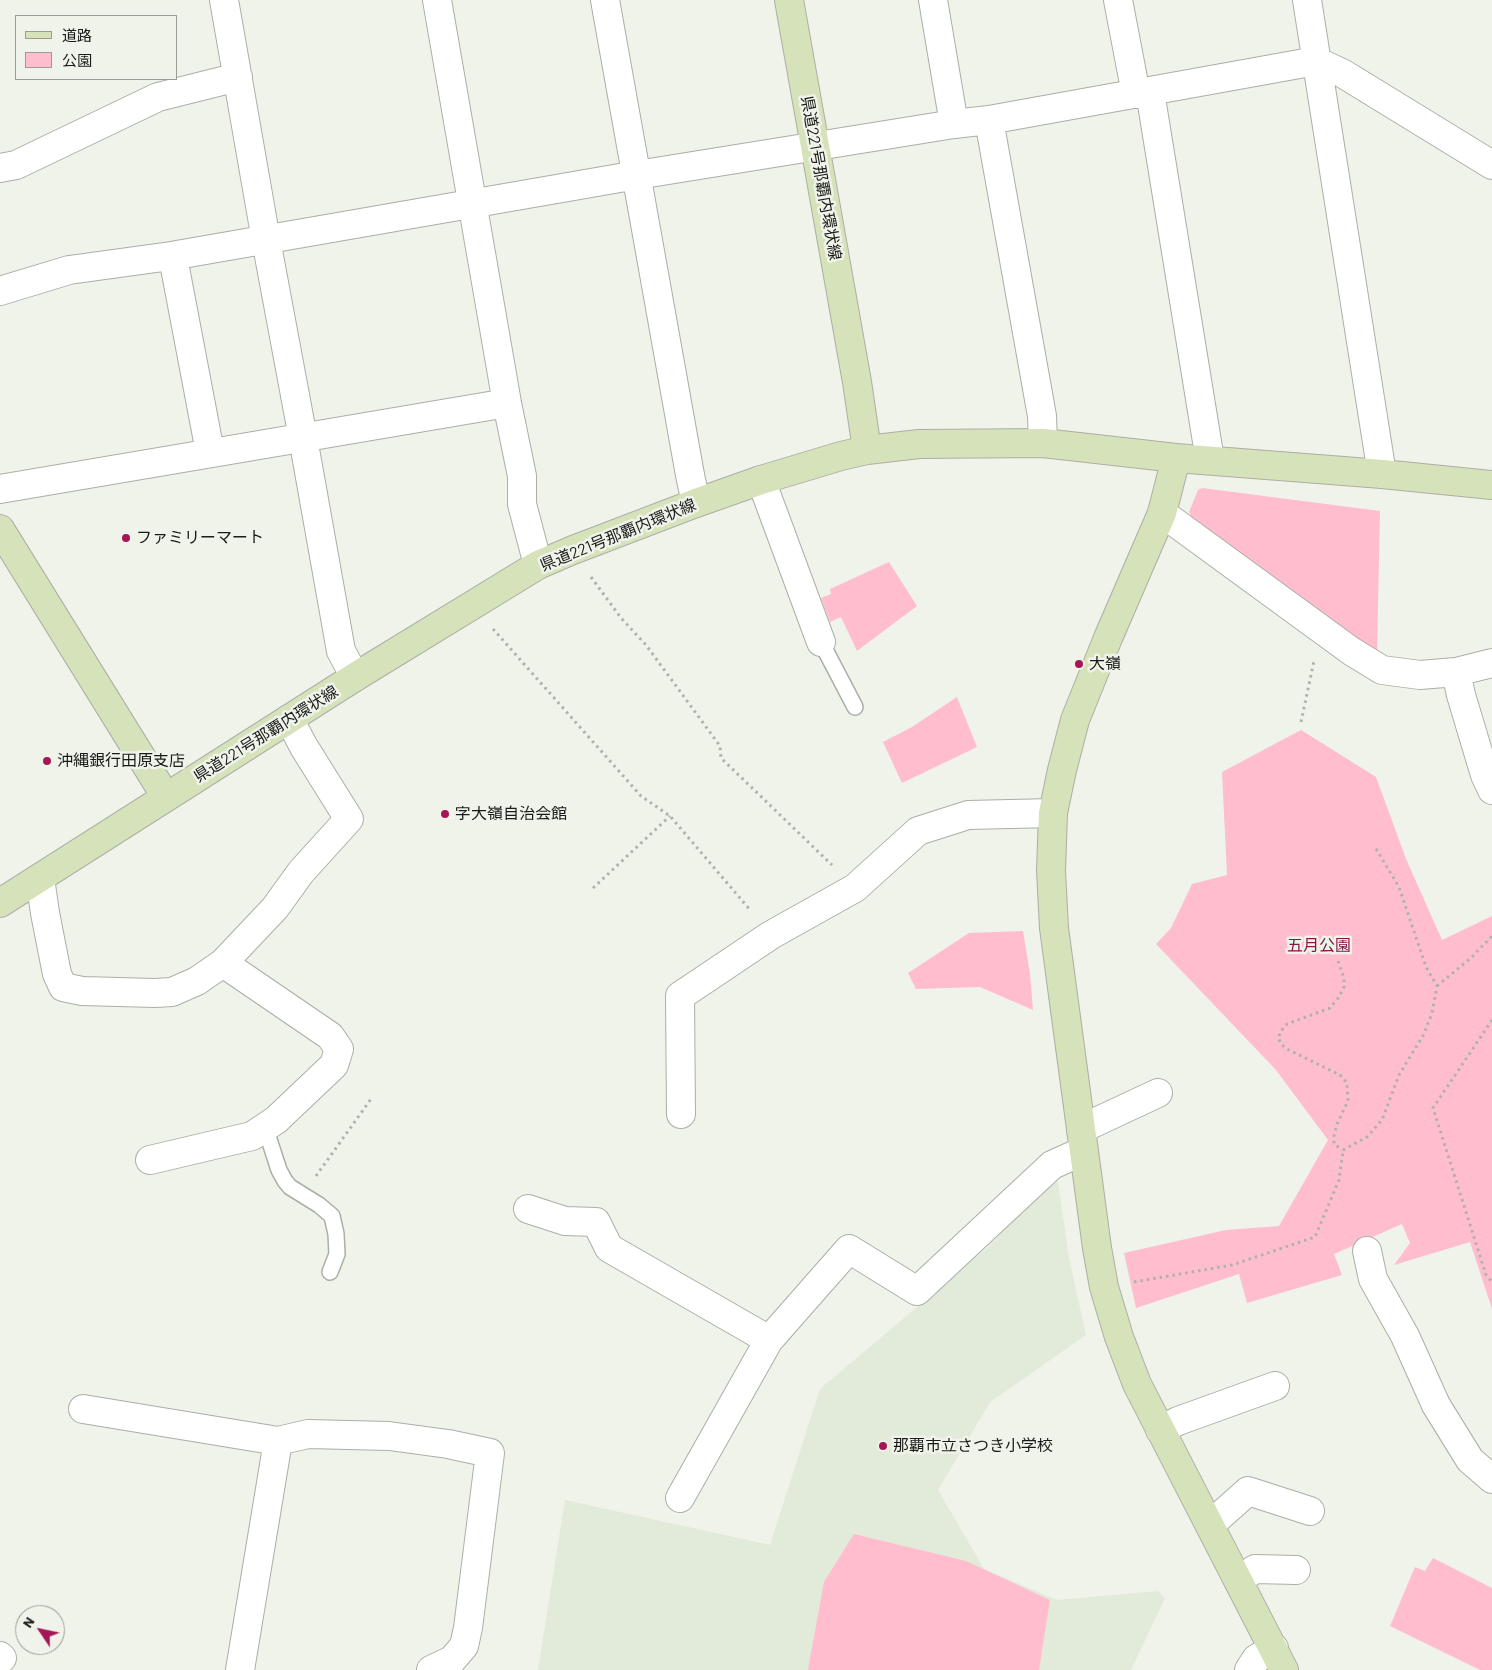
<!DOCTYPE html>
<meta charset="utf-8">
<style>
body{margin:0}
#map{position:relative;width:1492px;height:1670px;overflow:hidden;background:#eff3ea;font-family:Barlow,"Noto Sans JP",sans-serif}
canvas{display:block}
.legend{position:absolute;left:15px;top:15px;width:162px;height:65px;box-sizing:border-box;background:#eff3ea;border:1px solid #999d96;margin:0;padding:6px 9px;list-style:none;font-size:15px;color:#191b18}
.legend li{display:flex;align-items:center;gap:10px;height:25px}
.legend b{width:25px;border:1px solid #999d96}
.north{position:absolute;left:15px;top:1605px;width:50px;height:50px;box-sizing:border-box;background:#eff3ea;border:1px solid #999d96;border-radius:50%;rotate:304deg;font-size:14px;font-weight:700;line-height:20px;text-align:center;color:#191b18}
.north::after{content:'';display:block;margin:auto;width:18px;height:22px;background:#a71654;clip-path:polygon(50% 0,100% 100%,50% 72%,0 100%)}
</style>
<div id="map">
<canvas width="1492" height="1670"></canvas>
<ul class="legend">
<li><b style="height:6px;background:#d6e2b9"></b>道路</li>
<li><b style="height:14px;background:#ffbdcd"></b>公園</li>
</ul>
<div class="north">N</div>
</div>
<script>
const g = document.querySelector('canvas').getContext('2d');
g.lineJoin = 'round';
function fillPath(path, color) {
  g.fillStyle = color;
  g.fill(path, 'evenodd');
}
function poly(rows) {
  const path = new Path2D();
  for (const r of rows) {
    path.moveTo(r[0], r[1]);
    for (let i = 2; i < r.length; i += 2) path.lineTo(r[i], r[i + 1]);
  }
  return path;
}
function strokePath(path, color, width, dash) {
  g.strokeStyle = color;
  g.lineWidth = width;
  g.lineCap = dash ? 'butt' : 'round';
  g.setLineDash(dash || []);
  g.stroke(path);
}
function drawText(font, color, halo, rows, align = 'center') {
  g.font = font + ' Barlow,"Noto Sans JP",sans-serif';
  g.lineWidth = 5;
  g.setLineDash([]);
  g.textBaseline = 'middle';
  g.strokeStyle = halo;
  g.fillStyle = color;
  for (const [text, x, y, turn = 0] of rows) {
    g.save();
    g.translate(x, y);
    g.rotate((+turn || 0) * Math.PI / 180);
    g.textAlign = isNaN(turn) ? turn : align;
    if (halo) g.strokeText(text, 0, 0);
    g.fillText(text, 0, 0);
    g.restore();
  }
}
const built = poly([
 [1057,1176,1069,1258,1086,1335,990,1402,938,1490,984,1569,1057,1600,1158,1591,1165,1598,1131,1670,538,1670,565,1500,770,1545,820,1389,986,1249]
]);
const green = poly([
 [1202,488,1380,511,1377,652,1193,520,1189,512,1198,490],
 [889,562,917,606,857,651,841,617,830,622,821,598,831,594,830,589],
 [957,697,977,747,902,783,883,742,912,727],
 [1301,730,1376,777,1406,859,1442,940,1492,916,1492,1309,1470,1242,1394,1265,1410,1243,1402,1224,1334,1254,1342,1275,1247,1303,1239,1274,1136,1308,1124,1253,1226,1230,1279,1226,1328,1140,1276,1070,1156,944,1171,928,1192,884,1227,875,1222,772],
 [1023,931,1030,974,1033,1010,980,987,916,989,908,973,969,933],
 [854,1534,966,1561,1050,1600,1039,1670,808,1670,824,1582],
 [1433,1558,1492,1588,1492,1670,1480,1670,1390,1626,1415,1567,1425,1571]
]);
const path = poly([
 [591,577,621,618,646,645,720,746,721,758,832,865],
 [493,629,641,796,670,816,751,911],
 [1301,722,1314,661],
 [593,888,670,816],
 [1338,961,1344,978,1344,987,1339,997,1330,1008,1287,1024,1281,1031,1278,1038,1282,1045,1287,1049,1340,1075,1347,1083,1348,1101,1337,1124,1334,1136,1334,1144,1343,1150],
 [1437,986,1472,957,1492,936],
 [1492,1020,1433,1108,1486,1275,1492,1282],
 [1343,1150,1367,1137,1382,1120,1399,1075,1424,1034,1432,1013,1437,986,1426,967,1399,887,1375,847],
 [316,1176,371,1099],
 [1134,1282,1232,1265,1315,1237,1339,1180,1343,1151]
]);
const lane = poly([
 [821,642,855,707],
 [265,1127,279,1170,285,1181,290,1187,319,1205,332,1216,336,1234,337,1254,330,1272]
]);
const street = poly([
 [224,0,266,240,303,438,341,651,355,677],
 [437,0,507,403,522,476,522,504,538,565],
 [605,0,690,475,696,503],
 [933,0,954,124],
 [1118,0,1136,94],
 [1307,0,1382,474],
 [1150,92,1210,460],
 [989,120,1042,416,1043,443],
 [0,168,16,165,158,97,238,77],
 [171,256,175,268,210,452],
 [0,291,69,270,171,256,637,175,954,124,989,120,1316,61,1342,73,1492,165],
 [761,480,821,642],
 [0,489,507,403],
 [1162,513,1351,651,1382,670,1420,675,1456,672,1492,663],
 [1456,672,1461,695,1485,775,1492,790],
 [40,878,45,913,57,974,63,987,82,991,155,993,172,992,197,981,223,963,330,1036,339,1049,334,1065,276,1120,252,1136,150,1160],
 [223,963,275,908,301,872,349,819,304,747,289,719],
 [681,1114,680,996,771,935,855,888,918,831,968,815,1053,813],
 [1081,1129,1158,1093],
 [528,1209,565,1221,596,1222,609,1248,769,1340],
 [1367,1251,1373,1279,1405,1336,1436,1405,1470,1460,1492,1479],
 [83,1409,278,1441,308,1434,389,1436,448,1444,490,1453,468,1628,464,1646,452,1660,431,1670],
 [1160,1430,1178,1421,1275,1386],
 [680,1498,769,1340,849,1249,917,1291,1052,1165,1083,1151],
 [1210,1525,1248,1491,1310,1511],
 [1238,1580,1255,1569,1296,1570],
 [0,1656,2,1658],
 [240,1670,278,1441],
 [1249,1670,1256,1659,1274,1648]
]);
const secondary = poly([
 [789,0,857,382,867,450],
 [1176,458,1162,513,1108,638,1075,720,1062,770,1053,813,1051,871,1054,928,1097,1248,1104,1287,1119,1337,1137,1384,1284,1670],
 [0,529,166,797],
 [0,903,355,677,538,565,573,550,696,503,761,480,841,456,867,450,919,444,1043,443,1176,458,1382,474,1492,485]
]);
const markers = [
 [126,538,5,"#a71654"],
 [1079,664,5,"#a71654"],
 [47,761,5,"#a71654"],
 [445,814,5,"#a71654"],
 [883,1446,5,"#a71654"]
];
const streetNames = [
 ["県道221号那覇内環状線",821,178,80],
 ["県道221号那覇内環状線",618,535,-22],
 ["県道221号那覇内環状線",266,734,-32]
];
const poiNames = [
 ["ファミリーマート",136,538],
 ["大嶺",1089,664],
 ["沖縄銀行田原支店",57,761],
 ["字大嶺自治会館",455,814],
 ["那覇市立さつき小学校",893,1446]
];
const parkNames = [
 ["五月公園",1319,946]
];
fillPath(built, '#e2eada');
fillPath(green, '#ffbdcd');
strokePath(lane, '#abafa6', 18);
strokePath(street, '#abafa6', 30);
strokePath(secondary, '#abafa6', 30);
strokePath(path, '#afb2ab', 3, [2.5, 4]);
strokePath(lane, '#fff', 15);
strokePath(street, '#fff', 28);
strokePath(secondary, '#d6e2b9', 28);
for (const [x, y, r, color] of markers) {
  const dot = new Path2D();
  dot.arc(x, y, r, 0, 2 * Math.PI);
  g.fillStyle = color;
  g.fill(dot);
  strokePath(dot, '#eff3ea', 2);
}
drawText('16px', '#191b18', '#eff3ea', streetNames);
drawText('16px', '#191b18', '#eff3ea', poiNames, 'left');
drawText('16px', '#891545', '#eff3ea', parkNames);
</script>
